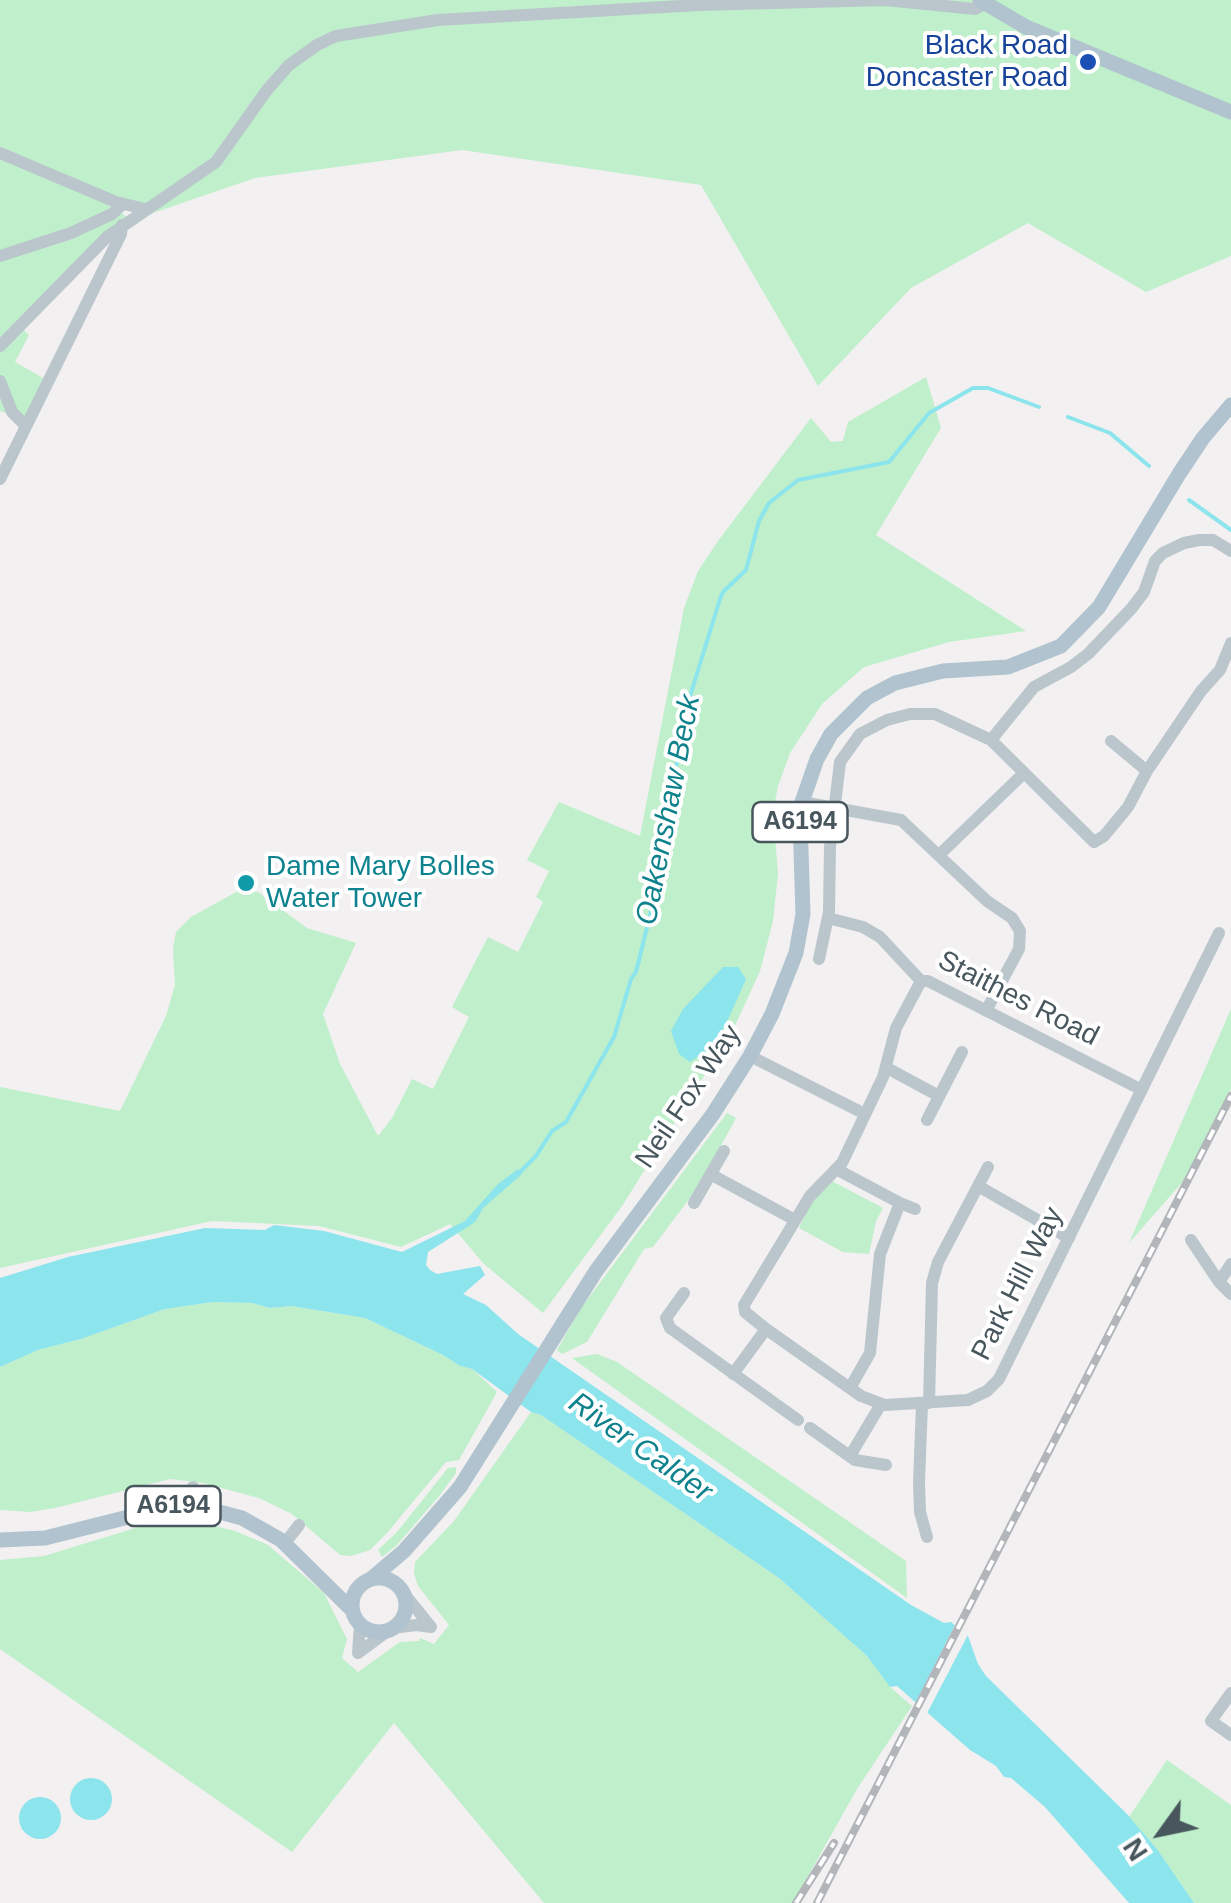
<!DOCTYPE html>
<style>
body{margin:0}
#map{position:relative;width:1231px;height:1903px;overflow:hidden;background:#f2f0f0;font-family:Arial,sans-serif}
canvas{display:block}
.north{position:absolute;left:1111px;top:1783px;width:100px;height:100px;-webkit-text-stroke:8px #fff;paint-order:stroke;rotate:237deg;font-size:28px;font-weight:700;line-height:40px;text-align:center;color:#48565d}
.north::after{content:'';display:block;margin:auto;width:35px;height:45px;background:#48565d;clip-path:polygon(50% 0,100% 100%,50% 72%,0 100%)}
</style>
<div id="map">
<canvas width="1231" height="1903"></canvas>
<div class="north">N</div>
</div>
<script>
const g = document.querySelector('canvas').getContext('2d');
g.lineJoin = 'round';
function fillPath(path, color) {
  g.fillStyle = color;
  g.fill(path, 'evenodd');
}
function poly(rows) {
  const path = new Path2D();
  for (const r of rows) {
    if (r.length === 3) {
      path.moveTo(r[0] + r[2], r[1]);
      path.arc(r[0], r[1], r[2], 0, 2 * Math.PI);
      continue;
    }
    path.moveTo(r[0], r[1]);
    for (let i = 2; i < r.length; i += 2) path.lineTo(r[i], r[i + 1]);
  }
  return path;
}
function strokePath(path, color, width, dash) {
  g.strokeStyle = color;
  g.lineWidth = width;
  g.lineCap = dash ? 'butt' : 'round';
  g.setLineDash(dash || []);
  g.stroke(path);
}
function drawText(font, color, halo, rows, align = 'center') {
  g.font = font + ' Arial,sans-serif';
  g.lineWidth = 8;
  g.setLineDash([]);
  g.textBaseline = 'middle';
  g.strokeStyle = halo;
  g.fillStyle = color;
  for (const [text, x, y, turn = 0] of rows) {
    g.save();
    g.translate(x, y);
    g.rotate((+turn || 0) * Math.PI / 180);
    g.textAlign = isNaN(turn) ? turn : align;
    if (halo) g.strokeText(text, 0, 0);
    g.fillText(text, 0, 0);
    g.restore();
  }
}
const green = poly([
 [0,0,1231,0,1231,256,1146,292,1028,223,911,288,818,386,701,185,462,150,255,178,150,214,0,151],
 [0,158,109,204,127,217,22,328,29,335,15,362,43,378,25,419,0,411],
 [926,377,941,428,876,535,1026,631,949,642,864,667,822,704,790,753,778,786,773,812,778,874,773,921,760,971,733,1030,622,1206,543,1313,484,1264,450,1224,401,1247,319,1226,212,1221,0,1268,0,1087,120,1111,166,1016,175,985,173,948,176,932,191,917,238,891,258,892,307,928,356,943,323,1014,340,1064,378,1136,392,1118,412,1079,433,1089,469,1017,452,1007,488,937,518,952,543,902,536,897,549,871,527,860,559,802,640,836,684,608,698,571,718,541,811,418,831,442,843,441,848,422],
 [1231,1009,1231,1089,1186,1178,1129,1243],
 [727,1113,736,1118,699,1186,653,1247,644,1249,587,1342,562,1354,557,1350,581,1308],
 [830,1180,883,1208,876,1221,869,1254,843,1252,799,1228,815,1195],
 [213,1302,252,1303,270,1308,291,1306,365,1318,443,1355,460,1366,472,1369,497,1392,459,1460,446,1462,387,1533,370,1550,351,1556,340,1555,292,1514,259,1498,203,1483,170,1479,55,1508,30,1512,0,1510,0,1367,38,1350,81,1339,165,1309],
 [597,1354,617,1362,906,1561,907,1598,572,1358],
 [531,1412,541,1415,779,1578,867,1656,890,1687,912,1706,857,1789,793,1903,544,1903,394,1723,292,1852,0,1649,0,1560,44,1556,155,1522,195,1521,235,1531,268,1545,324,1593,347,1639,342,1658,358,1672,400,1642,419,1641,420,1638,434,1644,449,1625,418,1586,414,1573,415,1562,454,1521],
 [456,1467,456,1473,440,1495,397,1545,382,1557,378,1550,397,1532,448,1468],
 [1167,1760,1231,1805,1231,1903,1194,1903,1157,1849,1129,1817]
]);
const water = poly([
 [723,967,738,967,746,979,726,1024,708,1050,690,1062,679,1054,671,1031,683,1009],
 [518,1169,522,1174,483,1208,475,1222,428,1252,426,1265,430,1270,437,1274,480,1266,485,1275,463,1294,486,1305,518,1334,911,1605,944,1623,951,1622,968,1636,978,1664,986,1676,1126,1813,1157,1849,1194,1903,1129,1903,1045,1807,1011,1778,1004,1777,996,1766,970,1750,897,1686,890,1687,867,1656,779,1578,541,1415,531,1412,472,1369,460,1366,443,1355,365,1318,291,1306,270,1308,252,1303,213,1302,165,1309,81,1339,38,1350,0,1367,0,1278,68,1257,205,1228,265,1230,274,1225,324,1231,402,1252,465,1221,498,1184],
 [91,1799,21],
 [40,1818,21]
]);
const pier = poly([
 [957,1621,970,1631,924,1719,913,1708]
]);
const stream = poly([
 [1068,417,1110,433,1149,466],
 [1189,500,1231,530],
 [520,1172,536,1156,552,1131,566,1122,614,1037,631,979,636,972,652,907,659,836,667,795,683,744,683,719,720,599,723,592,746,570,759,521,769,503,798,480,889,462,929,413,973,388,988,388,1039,407]
]);
const minor = poly([
 [0,153,116,202,145,209],
 [0,256,71,233,112,214,123,204],
 [0,346,107,237,216,162,267,90,289,65,317,45,336,36,438,20,699,5,885,0,975,9,985,4],
 [0,381,12,412,25,425],
 [0,479,121,234,122,225],
 [991,740,1034,687,1071,667,1088,654,1131,609,1144,592,1155,561,1163,553,1184,543,1199,540,1213,540,1231,551],
 [1111,741,1147,771],
 [802,802,901,820,987,901,1012,918,1020,931,1019,949,986,1011],
 [939,855,1023,774],
 [828,918,863,927,880,937,921,981,928,981,1142,1090],
 [819,959,829,912,830,847,840,762,860,734,887,720,910,714,935,714,991,740,1094,842,1104,836,1128,807,1147,771,1201,691,1220,670,1231,643],
 [921,981,896,1028,883,1077,842,1163,810,1196,744,1305,745,1312,766,1329,861,1396,885,1405,968,1400,987,1391,999,1379,1219,933],
 [750,1056,865,1114],
 [887,1068,939,1096],
 [927,1120,962,1052],
 [836,1169,900,1203,880,1254,870,1353,850,1388],
 [712,1175,795,1220],
 [978,1186,1069,1238],
 [694,1203,724,1151],
 [900,1203,915,1209],
 [1191,1240,1219,1282,1231,1294],
 [1219,1282,1231,1264],
 [684,1293,666,1318,670,1328,798,1420],
 [733,1374,766,1329],
 [929,1403,932,1283,938,1262,988,1167],
 [922,1404,919,1482,920,1512,927,1537],
 [810,1428,855,1460,886,1465],
 [850,1456,881,1404],
 [192,1507,193,1487],
 [285,1543,299,1525],
 [360,1624,358,1653,392,1628,417,1625,431,1627,402,1591],
 [1231,1693,1211,1721,1231,1735]
]);
const major = poly([
 [980,0,1026,27,1231,112],
 [0,1540,45,1538,172,1506,204,1508,242,1518,281,1540,353,1611],
 [379,1605,27],
 [371,1579,404,1551,460,1487,596,1271,713,1114,750,1056,772,1014,796,953,803,914,800,819,802,802,817,759,831,734,867,698,895,683,943,671,1008,667,1061,646,1099,607,1179,474,1203,438,1231,405]
]);
const rail = poly([
 [796,1903,834,1843],
 [817,1903,1231,1096]
]);
const markers = [
 [1088,62,10,"#1a4fb4"],
 [246,883,10,"#0f9aa8"]
];
const shields = [
 [800,822,95],
 [173,1506,95]
];
const shieldNames = [
 ["A6194",800,822],
 ["A6194",173,1506]
];
const transitNames = [
 ["Black Road",1068,46],
 ["Doncaster Road",1068,78]
];
const cultureNames = [
 ["Dame Mary Bolles",266,867],
 ["Water Tower",266,899]
];
const streetNames = [
 ["Staithes Road",1018,999,27],
 ["Neil Fox Way",689,1097,-56],
 ["Park Hill Way",1018,1284,-63]
];
const waterNames = [
 ["Oakenshaw Beck",669,810,-79],
 ["River Calder",640,1448,35]
];
fillPath(green, '#bfefcb');
fillPath(water, '#8ce4ec');
fillPath(pier, '#f2f0f0');
strokePath(stream, '#8ce4ec', 4);
strokePath(minor, '#bbc6cc', 12);
strokePath(major, '#b0c3ce', 15);
strokePath(rail, '#b2b6ba', 8);
strokePath(rail, '#fff', 4, [11]);
for (const [x, y, r, color] of markers) {
  const dot = new Path2D();
  dot.arc(x, y, r, 0, 2 * Math.PI);
  g.fillStyle = color;
  g.fill(dot);
  strokePath(dot, '#fff', 4);
}
for (const [x, y, w] of shields) {
  const box = new Path2D();
  box.roundRect(x - w / 2, y - 20, w, 40, 8);
  g.fillStyle = '#fff';
  g.fill(box);
  strokePath(box, '#48565d', 2.5);
}
drawText('bold 25px', '#48565d', null, shieldNames);
drawText('28px', '#164399', '#fff', transitNames, 'right');
drawText('28px', '#0d838f', '#fff', cultureNames, 'left');
drawText('28px', '#48565d', '#fff', streetNames);
drawText('italic 30px', '#0e828c', '#fff', waterNames);
</script>
